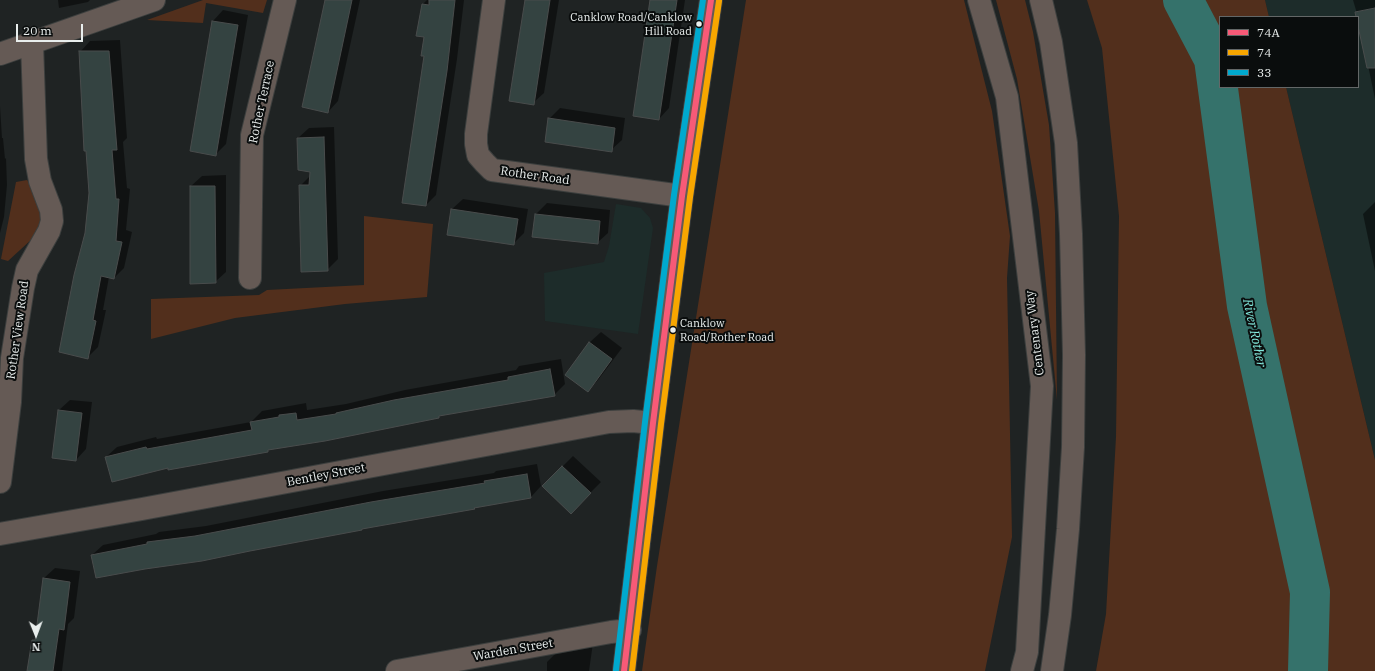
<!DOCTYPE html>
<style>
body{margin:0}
#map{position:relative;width:1375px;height:671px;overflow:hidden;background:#1f2323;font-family:"IBM Plex Serif",serif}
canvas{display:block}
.legend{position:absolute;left:1219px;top:16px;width:140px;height:72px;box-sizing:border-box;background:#0a0d0d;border:1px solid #636767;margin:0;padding:5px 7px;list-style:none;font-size:12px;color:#e9eeed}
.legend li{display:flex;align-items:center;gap:8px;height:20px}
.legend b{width:20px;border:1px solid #636767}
.north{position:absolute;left:16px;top:615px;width:40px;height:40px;-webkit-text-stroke:3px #0a0d0d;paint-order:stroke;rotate:179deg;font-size:11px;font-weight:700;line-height:16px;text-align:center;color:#e9eeed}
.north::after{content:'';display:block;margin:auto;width:14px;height:18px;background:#e9eeed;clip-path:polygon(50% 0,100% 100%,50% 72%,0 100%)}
.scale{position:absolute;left:16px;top:24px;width:67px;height:18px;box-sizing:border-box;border:2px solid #e9eeed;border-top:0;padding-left:5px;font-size:12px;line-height:14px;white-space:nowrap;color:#e9eeed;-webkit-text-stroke:3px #0a0d0d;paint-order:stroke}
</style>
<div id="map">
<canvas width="1375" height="671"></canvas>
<ul class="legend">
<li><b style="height:5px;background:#f75a77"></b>74A</li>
<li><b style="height:5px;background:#f7a600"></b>74</li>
<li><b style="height:5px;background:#00a9ce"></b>33</li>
</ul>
<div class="north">N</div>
<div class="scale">20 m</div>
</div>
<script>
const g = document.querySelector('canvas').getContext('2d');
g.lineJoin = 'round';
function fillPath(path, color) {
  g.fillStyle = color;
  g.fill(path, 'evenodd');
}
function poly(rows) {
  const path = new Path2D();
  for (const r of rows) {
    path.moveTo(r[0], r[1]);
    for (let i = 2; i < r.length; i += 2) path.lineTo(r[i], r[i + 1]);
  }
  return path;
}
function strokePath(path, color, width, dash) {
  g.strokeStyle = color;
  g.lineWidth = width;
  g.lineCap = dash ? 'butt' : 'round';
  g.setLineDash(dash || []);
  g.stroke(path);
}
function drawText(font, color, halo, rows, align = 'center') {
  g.font = font + ' "IBM Plex Serif",serif';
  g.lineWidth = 4;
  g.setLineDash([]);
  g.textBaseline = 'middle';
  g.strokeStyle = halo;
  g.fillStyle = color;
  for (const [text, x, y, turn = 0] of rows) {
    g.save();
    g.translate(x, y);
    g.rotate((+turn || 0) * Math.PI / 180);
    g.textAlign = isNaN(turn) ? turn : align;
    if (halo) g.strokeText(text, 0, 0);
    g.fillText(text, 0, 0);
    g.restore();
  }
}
const built = poly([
 [1265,0,1375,0,1375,460,1286,87,1358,87,1358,17,1269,17],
 [616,204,641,208,650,218,653,228,638,334,545,321,544,273,604,262,609,246]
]);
const green = poly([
 [203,0,267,0,263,13,206,3,203,23,147,20],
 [746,0,964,0,992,111,1010,236,1007,278,1012,537,985,671,642,671,657,566],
 [996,0,1025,0,1033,32,1049,125,1055,213,1057,400,1039,211,1017,79],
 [1087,0,1265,0,1269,17,1220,17,1220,87,1286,87,1375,460,1375,671,1096,671,1106,614,1116,437,1119,216,1102,48],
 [27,180,37,193,43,219,39,230,32,239,8,261,1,259,16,182],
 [364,216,433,224,427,297,345,304,235,318,151,339,151,299,259,295,267,290,364,285]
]);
const shadow = poly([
 [58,0,90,0,88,2,59,8],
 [326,0,360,0,338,101,328,112],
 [427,0,464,0,457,59,436,195,426,205,425,36,423,4],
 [526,0,559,0,544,93,533,103],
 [651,0,685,0,669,108,659,119],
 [1353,0,1375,0,1375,99,1358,17],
 [223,10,248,15,226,144,215,155,191,151,213,21],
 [120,40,127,138,123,142,127,188,130,189,126,230,132,232,124,268,114,278,109,277,103,310,106,310,98,347,88,357,86,234,90,193,80,52,90,41],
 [0,106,2,138,3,138,5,159,6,158,7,185,4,217,0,233],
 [560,108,625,118,622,140,611,150,549,119],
 [334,127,338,259,327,270,300,186,311,175,311,171,298,138,309,128],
 [226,175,226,272,215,282,191,186,202,176],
 [463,199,528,209,524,233,513,244,448,234,452,209],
 [1375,202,1375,271,1363,214],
 [547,203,610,210,608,233,597,243,533,236,536,214],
 [601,332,622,348,598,380,588,391,566,375,590,342],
 [561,359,565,384,554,395,441,415,439,417,270,448,268,451,169,467,106,457,117,447,156,437,157,439,251,422,262,411,306,403,307,410,346,404,405,390,516,370,519,366],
 [70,400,92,402,86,449,76,460,53,457,59,410],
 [573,456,601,482,581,502,543,486],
 [537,464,541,486,531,497,476,506,474,508,364,527,362,530,92,555,103,545,156,534,159,532,206,526,383,491,494,473,496,471],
 [55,568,80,571,74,618,68,624,62,671,28,671,33,640,37,636,44,578],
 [593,643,589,671,547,671,547,662,558,651]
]);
const river = poly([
 [1183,0,1214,59,1247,306,1310,592,1308,671]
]);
const building = poly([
 [325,0,352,0,328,113,302,107,325,0],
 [429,0,455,0,447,71,426,206,402,203,424,56,421,56,424,37,416,36,422,4,429,5,429,0],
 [525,0,550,0,534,105,509,101,525,0],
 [650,0,677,0,659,120,633,116,650,0],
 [1375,8,1375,68,1367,68,1358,26,1358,17,1356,17,1355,12,1375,8],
 [212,21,238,25,216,156,190,151,212,21],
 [79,51,109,51,117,150,112,150,116,199,119,199,116,241,122,242,114,279,101,276,93,320,96,321,88,359,59,352,74,275,85,233,89,193,86,151,84,151,79,51],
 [548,118,615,128,612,152,545,142,548,118],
 [324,137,328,271,301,272,299,185,309,185,310,172,298,170,297,138,324,137],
 [190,186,215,186,216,283,190,284,190,186],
 [451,209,518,219,514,245,447,235,451,209],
 [535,214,600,221,598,244,532,237,535,214],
 [589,342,612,359,588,392,565,375,589,342],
 [550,369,555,396,439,416,439,418,325,441,268,450,268,452,168,470,168,468,112,482,105,457,146,447,147,449,252,430,250,422,279,417,279,415,296,413,297,420,336,414,336,413,394,400,508,380,508,377,550,369],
 [58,410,82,413,76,461,52,458,58,410],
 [562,466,591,493,571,514,542,486,562,466],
 [527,474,531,498,474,508,475,509,362,529,362,530,250,551,202,561,145,569,96,578,91,555,147,544,147,542,195,536,371,502,485,483,484,481,527,474],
 [43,578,70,582,64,630,59,629,53,671,27,671,32,640,35,640,43,578]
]);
const minor = poly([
 [494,0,476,134,476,144,478,155,485,163,492,170,682,196],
 [0,54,154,0],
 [250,278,252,135,285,0],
 [0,482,10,402,12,358,23,288,27,270,49,231,52,221,51,210,40,181,36,159,32,43],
 [0,534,142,509,609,422,633,421,653,423],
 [397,671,611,632,630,630],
 [624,671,653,423,682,196,711,0]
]);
const major = poly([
 [979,0,1007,97,1042,386,1027,652,1022,671],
 [1041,0,1051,42,1066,143,1071,234,1074,355,1073,447,1068,529,1060,615,1052,671]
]);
const bus1 = poly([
 [624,671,653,423,682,196,711,0]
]);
const bus2 = poly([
 [632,671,661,424,690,197,719,1]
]);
const bus3 = poly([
 [616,670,645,422,674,195,703,0]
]);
const markers = [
 [699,24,3.5,"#e9eeed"],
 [673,330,3.5,"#e9eeed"]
];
const busNames = [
 ["Canklow Road/Canklow",692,18],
 ["Hill Road",692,32],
 ["Canklow",680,324,"left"],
 ["Road/Rother Road",680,338,"left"]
];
const streetNames = [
 ["Rother Terrace",262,102,-78],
 ["Rother Road",535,176,8],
 ["Rother View Road",18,330,-82],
 ["Centenary Way",1035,333,-97],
 ["Bentley Street",326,475,-11],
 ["Warden Street",513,650,-10]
];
const waterNames = [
 ["River Rother",1254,333,78]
];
fillPath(built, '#1d2c2a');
fillPath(green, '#522f1c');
fillPath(shadow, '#0007');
strokePath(river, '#35726b', 40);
fillPath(building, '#344341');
strokePath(building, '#494c4c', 1);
strokePath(minor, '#3c3f3e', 24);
strokePath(major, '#3c3f3e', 24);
strokePath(minor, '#655a55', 22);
strokePath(major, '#655a55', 22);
strokePath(bus1, '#f75a77', 6);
strokePath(bus2, '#f7a600', 6);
strokePath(bus3, '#00a9ce', 6);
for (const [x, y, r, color] of markers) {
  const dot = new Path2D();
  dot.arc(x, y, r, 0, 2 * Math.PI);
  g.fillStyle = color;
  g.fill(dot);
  strokePath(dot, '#0a0d0d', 1.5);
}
drawText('11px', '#e9eeed', '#0a0d0d', busNames, 'right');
drawText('12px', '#e9eeed', '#0a0d0d', streetNames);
drawText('italic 13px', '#84ebdf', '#0a0d0d', waterNames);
</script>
